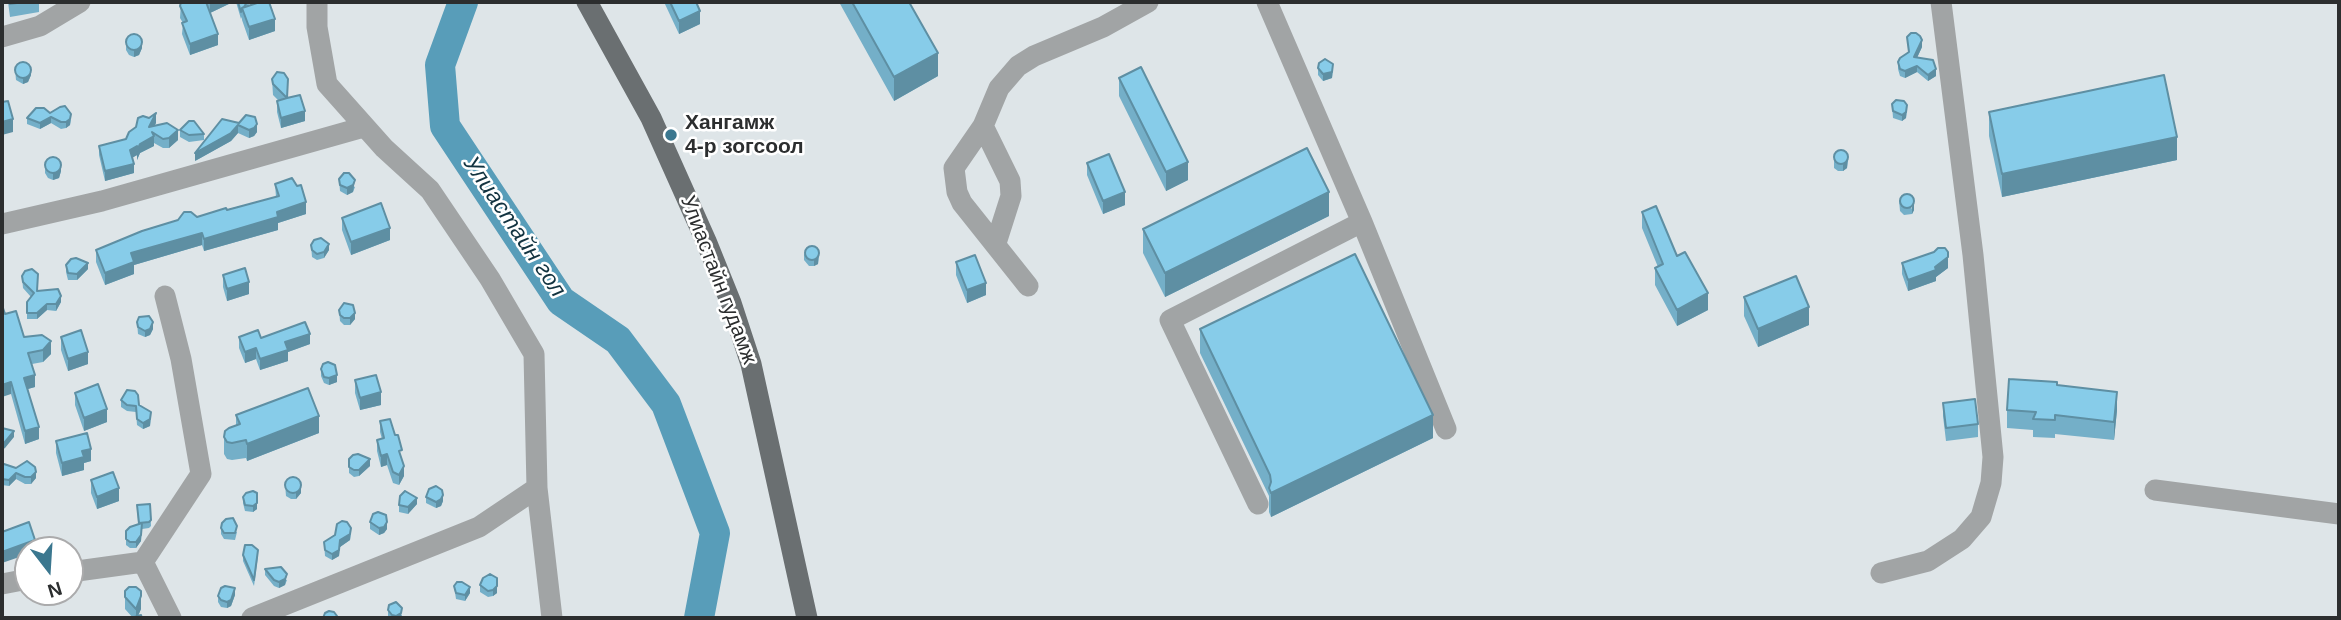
<!DOCTYPE html>
<meta charset="utf-8">
<style>
body{margin:0}
#map{position:relative;width:2341px;height:620px;overflow:hidden;background:#dee5e8;font-family:Arial,sans-serif}
canvas{display:block}
.frame{position:absolute;inset:0;border:4px solid #2c2e2f;pointer-events:none}
.north{position:absolute;left:14px;top:536px;width:70px;height:70px;box-sizing:border-box;background:#fff;border:2px solid #ababac;border-radius:50%;rotate:163deg;font-size:19px;font-weight:700;line-height:28px;text-align:center;color:#2c2e2f}
.north::after{content:'';display:block;margin:auto;width:24px;height:32px;background:#3b778f;clip-path:polygon(50% 0,100% 100%,50% 72%,0 100%)}
</style>
<div id="map">
<canvas width="2341" height="620"></canvas>
<div class="frame"></div>
<div class="north">N</div>
</div>
<script>
const g = document.querySelector('canvas').getContext('2d');
g.lineJoin = 'round';
function poly(rows) {
  const path = new Path2D();
  for (const r of rows) {
    if (r.length === 3) {
      path.moveTo(r[0] + r[2], r[1]);
      path.arc(r[0], r[1], r[2], 0, 2 * Math.PI);
      continue;
    }
    path.moveTo(r[0], r[1]);
    for (let i = 2; i < r.length; i += 2) path.lineTo(r[i], r[i + 1]);
  }
  return path;
}
function strokePath(path, color, width, dash) {
  g.strokeStyle = color;
  g.lineWidth = width;
  g.lineCap = dash ? 'butt' : 'round';
  g.setLineDash(dash || []);
  g.stroke(path);
}
function fillPath(path, color) {
  g.fillStyle = color;
  g.fill(path, 'evenodd');
}
function drawText(font, color, halo, rows, align = 'center') {
  g.font = font + ' Arial,sans-serif';
  g.lineWidth = 5;
  g.setLineDash([]);
  g.textBaseline = 'middle';
  g.strokeStyle = halo;
  g.fillStyle = color;
  for (const [text, x, y, turn = 0] of rows) {
    g.save();
    g.translate(x, y);
    g.rotate((+turn || 0) * Math.PI / 180);
    g.textAlign = isNaN(turn) ? turn : align;
    if (halo) g.strokeText(text, 0, 0);
    g.fillText(text, 0, 0);
    g.restore();
  }
}
const river = poly([
 [463,2,440,65,445,126,561,301,618,340,666,404,715,533,699,618]
]);
const minor = poly([
 [317,2,317,27,327,84,384,148,430,190,490,279,534,354,537,488,552,618],
 [1267,2,1362,222],
 [2,37,40,26,80,2],
 [983,126,1010,181,1011,196,996,243],
 [2,224,102,201,364,127],
 [1028,286,962,203,957,192,954,168,983,126,999,88,1018,66,1034,56,1103,27,1148,2],
 [2155,490,2339,514],
 [1258,504,1170,320,1362,222,1446,429],
 [143,562,201,474,181,359,165,296],
 [70,572,143,562,171,618],
 [1881,573,1928,561,1962,539,1981,517,1991,483,1993,457,1973,255,1941,2],
 [2,584,28,579],
 [252,618,479,527,537,488]
]);
const major = poly([
 [587,2,651,118,706,241,731,303,751,364,807,618]
]);
const wall = poly([
 [8,2,39,2,39,12,10,17],
 [181,2,233,2,210,13,218,45,190,55,182,34,183,23,180,18],
 [236,2,250,2,248,6,275,31,249,40,242,20,242,17,241,19],
 [664,2,696,2,700,24,679,34],
 [839,2,909,2,938,76,894,101],
 [1907,37,1922,47,1917,58,1936,76,1928,81,1917,72,1905,78,1900,76,1898,69,1898,62,1909,53],
 [126,44,142,48,139,55,134,57,129,55,126,50],
 [1318,68,1333,71,1332,78,1323,81,1318,75],
 [15,69,31,75,28,82,23,84,16,80],
 [1119,78,1188,180,1166,191,1119,96],
 [272,79,288,98,305,121,281,128,277,112,277,101,279,101,273,95],
 [1892,104,1907,111,1906,118,1902,121,1893,118],
 [1989,112,2177,160,2002,197,1989,136],
 [50,113,71,120,70,125,66,128,61,129,51,123,40,129,27,124,27,118],
 [156,123,154,126,178,140,169,148,163,148,154,143,154,146,140,153,137,160,137,155,132,158,134,173,105,181,99,155,99,146,126,139],
 [239,123,257,132,254,136,249,138,238,133,231,141,195,161],
 [180,130,204,134,204,140,189,142,180,137],
 [1834,154,1848,161,1847,168,1843,171,1838,171,1834,168],
 [1087,163,1125,205,1103,214,1087,175],
 [45,167,61,171,59,178,53,180,48,178,45,173],
 [339,179,355,187,353,192,347,195,340,191],
 [275,184,306,214,278,223,278,230,204,251,202,245,134,265,134,274,105,285,96,262,96,250,197,217,276,197],
 [1899,200,1914,210,1912,214,1904,215,1900,211],
 [1642,212,1677,256,1708,310,1677,326,1655,285,1655,268,1658,267,1642,228],
 [1329,216,1165,297,1143,253,1143,229],
 [342,218,390,240,351,255,342,230],
 [311,245,329,250,324,258,317,260,312,257],
 [1948,252,1948,268,1936,277,1936,281,1908,291,1902,274,1902,263],
 [804,254,819,256,818,264,814,266,809,266,804,260],
 [956,262,986,295,967,303,956,275],
 [66,265,88,269,77,280,68,280,66,272],
 [223,275,249,294,227,301,223,287],
 [22,276,38,291,61,302,56,311,47,310,37,319,27,319,27,302,31,297,23,288],
 [1744,297,1809,325,1758,347,1744,316],
 [339,310,355,319,350,325,344,325,340,321],
 [5,314,24,337,51,354,43,362,32,364,35,387,28,389,39,439,25,444,11,394],
 [137,322,153,329,150,335,145,337,138,334],
 [1200,329,1433,438,1271,517,1269,512,1269,496,1200,353],
 [61,337,88,364,68,371,61,350],
 [239,337,261,338,310,344,288,352,288,361,260,370,256,359,245,363,239,348],
 [321,369,337,382,329,385,324,383,321,376],
 [355,380,381,405,360,410,355,393],
 [2057,385,2117,410,2114,440,2055,434,2055,438,2033,437,2033,430,2007,428,2007,410],
 [75,393,107,422,84,431,75,405],
 [121,400,139,405,151,418,150,426,143,429,137,425,136,412,127,411,121,407],
 [1943,403,1978,424,1978,437,1946,441,1943,416],
 [236,415,319,433,247,461,246,458,232,460,227,459,224,454,224,437,236,425],
 [380,421,402,461,404,476,399,485,393,483,387,465,381,467,377,451,377,440,382,439,380,432],
 [56,441,91,461,84,463,84,470,62,476,56,453],
 [349,459,370,466,359,476,354,477,349,473],
 [2,466,36,478,31,484,25,484,16,479,9,486,2,485],
 [91,480,119,501,97,509,91,493],
 [285,484,301,493,296,499,291,499,286,496],
 [243,497,257,509,253,512,245,511,243,503],
 [426,497,443,501,441,506,436,508,426,503],
 [150,504,151,526,149,528,142,529,141,541,136,548,130,548,126,545,126,531,138,524,137,505],
 [417,504,408,514,399,512,399,505],
 [370,522,387,529,384,533,379,535,370,529],
 [221,528,237,532,235,540,224,539,221,534],
 [351,534,350,540,340,547,339,556,332,560,325,556,324,542],
 [243,555,258,556,254,586,243,561],
 [265,569,287,580,285,585,279,588,274,586,265,575],
 [483,578,497,593,493,596,488,597,480,592,480,585],
 [454,586,470,593,465,601,456,599],
 [125,591,141,609,138,616,133,618,125,609],
 [235,595,231,606,227,608,221,607,218,602,218,596],
 [388,610,402,615,401,618,389,618,388,616]
]);
const shadedWall = poly([
 [210,2,233,2,210,13],
 [700,11,700,24,679,34,679,21],
 [275,19,275,31,249,40,249,27],
 [218,34,218,45,190,55,190,44],
 [1922,40,1922,47,1914,64,1914,57],
 [142,42,142,48,139,55,134,57,134,50],
 [938,53,938,76,894,101,894,77],
 [1333,64,1332,78,1323,81,1323,74],
 [1917,66,1917,72,1905,78,1905,71],
 [31,69,31,75,28,82,23,84,23,78],
 [1936,69,1936,76,1928,81,1928,75],
 [1907,105,1906,118,1902,121,1902,115],
 [305,111,305,121,281,128,281,118],
 [156,113,156,123,149,137,149,127],
 [71,114,70,125,66,128,66,122],
 [51,117,51,123,40,129,40,123],
 [13,119,13,132,2,135,2,122],
 [257,124,257,132,254,136,249,138,249,130],
 [238,125,238,133,231,141,195,161,195,153],
 [178,130,178,140,169,148,169,138],
 [154,136,154,146,140,153,137,160,137,151,140,144],
 [2177,137,2177,160,2002,197,2002,174],
 [137,146,137,155,130,159,130,150],
 [1848,155,1847,168,1843,171,1843,165],
 [1188,162,1188,180,1166,191,1166,172],
 [61,164,61,171,59,178,53,180,53,173],
 [134,164,134,173,105,181,105,171],
 [355,180,353,192,347,195,347,188],
 [1125,192,1125,205,1103,214,1103,201],
 [1329,192,1329,216,1165,297,1165,273],
 [306,202,306,214,278,223,278,230,204,251,204,239,277,212],
 [1914,203,1914,210,1912,214,1912,207],
 [390,228,390,240,351,255,351,242],
 [202,233,202,245,134,265,134,274,105,285,105,273,131,253],
 [329,244,329,250,324,258,324,252],
 [819,250,818,264,814,266,814,260],
 [1948,257,1948,268,1936,277,1936,281,1908,291,1908,280,1935,267],
 [88,263,88,269,77,280,77,274],
 [249,282,249,294,227,301,227,289],
 [986,283,986,295,967,303,967,290],
 [1708,293,1708,310,1677,326,1677,310],
 [61,296,61,302,56,311,56,304],
 [47,304,47,310,37,319,37,313],
 [1809,307,1809,325,1758,347,1758,329],
 [355,313,355,319,350,325,350,318],
 [153,322,153,329,150,335,145,337,145,331],
 [310,334,310,344,288,352,288,361,260,370,260,359,285,342],
 [51,341,51,354,43,362,43,350],
 [256,348,256,359,245,363,245,352],
 [88,352,88,364,68,371,68,359],
 [35,375,35,387,24,390,24,378],
 [337,375,337,382,329,385,329,378],
 [11,382,11,394,2,397,2,385],
 [381,392,381,405,360,410,360,398],
 [2117,392,2117,410,2114,440,2114,422],
 [107,409,107,422,84,431,84,418],
 [151,412,150,426,143,429,143,423],
 [1433,415,1433,438,1271,517,1271,493],
 [319,416,319,433,247,461,247,444],
 [39,427,39,439,25,444,25,431],
 [14,431,14,437,5,448,2,450,2,443],
 [91,449,91,461,84,463,84,470,62,476,62,463,82,451],
 [387,454,387,465,381,467,381,456],
 [370,459,370,466,359,476,359,470],
 [404,466,404,476,399,485,399,475],
 [36,472,36,478,31,484,31,477],
 [16,473,16,479,9,486,9,480],
 [301,487,301,493,296,499,296,492],
 [119,488,119,501,97,509,97,497],
 [443,495,443,501,441,506,436,508,436,502],
 [417,498,417,504,408,514,408,507],
 [257,503,257,509,253,512,253,506],
 [387,522,387,529,384,533,379,535,379,528],
 [142,523,141,541,136,548,136,542],
 [351,528,350,540,340,547,339,556,332,560,332,554,340,540],
 [35,540,35,550,28,550,28,554,2,563,2,552],
 [287,574,285,585,279,588,279,582],
 [497,586,497,593,493,596,493,590],
 [470,587,470,593,465,601,465,595],
 [235,588,235,595,231,606,227,608,227,602],
 [141,596,141,609,137,618,136,618,136,609],
 [402,608,401,618,396,618,396,616]
]);
const building = poly([
 [9,2,24,2,10,4,9,2],
 [181,2,206,2,218,34,190,44,182,23,187,21,180,6,181,2],
 [238,2,247,2,244,7,242,8,241,12,238,2],
 [260,2,269,2,275,19,249,27,242,8,260,2],
 [670,2,696,2,700,11,679,21,670,2],
 [852,2,909,2,938,53,894,77,852,2],
 [1911,33,1916,33,1920,36,1922,40,1914,57,1933,60,1936,69,1928,75,1917,66,1905,71,1900,69,1898,62,1900,58,1909,52,1907,37,1911,33],
 [134,42,8],
 [1325,59,1333,64,1332,72,1323,74,1318,68,1319,63,1325,59],
 [23,70,8],
 [1141,67,1188,162,1166,172,1119,78,1141,67],
 [277,72,284,73,288,79,287,98,300,95,305,111,281,118,277,101,287,98,273,84,272,79,277,72],
 [2164,75,2177,137,2002,174,1989,112,2164,75],
 [1896,100,1904,101,1907,105,1906,112,1902,115,1893,111,1892,104,1896,100],
 [8,101,13,119,2,122,2,102,8,101],
 [65,106,71,114,70,119,66,122,61,122,51,117,40,123,27,118,36,108,44,108,50,113,60,107,65,106],
 [156,113,149,127,167,123,178,130,169,138,163,139,152,132,154,136,140,144,137,151,137,146,130,150,134,164,105,171,99,146,126,139,129,132,136,127,138,118,143,116,149,118,156,113],
 [246,115,255,117,257,124,254,128,249,130,238,125,231,133,195,153,222,119,239,123,246,115],
 [189,121,194,121,204,134,189,135,180,130,189,121],
 [1307,148,1329,192,1165,273,1143,229,1307,148],
 [1841,157,7],
 [1109,154,1125,192,1103,201,1087,163,1109,154],
 [53,165,8],
 [344,173,349,173,355,180,353,185,347,188,340,185,339,179,344,173],
 [292,178,297,186,301,185,306,202,277,212,278,217,204,239,202,233,131,253,134,262,105,273,96,250,142,231,178,220,184,212,191,212,197,217,226,208,227,210,279,196,275,184,292,178],
 [1907,201,7],
 [381,203,390,228,351,242,342,218,381,203],
 [1656,206,1677,256,1685,252,1708,293,1677,310,1655,268,1663,264,1642,212,1656,206],
 [321,238,329,244,324,252,317,254,312,250,311,245,314,240,321,238],
 [812,253,7],
 [1938,248,1945,248,1948,252,1948,257,1935,267,1936,270,1908,280,1902,263,1934,252,1938,248],
 [1355,254,1433,415,1271,493,1269,488,1271,482,1270,475,1200,329,1355,254],
 [975,255,986,283,967,290,956,262,975,255],
 [76,258,88,263,77,274,68,273,66,265,71,259,76,258],
 [245,268,249,282,227,289,223,275,245,268],
 [32,269,38,274,37,291,58,289,61,296,56,304,47,304,37,313,27,313,27,302,34,293,23,282,22,276,25,271,32,269],
 [1796,276,1809,307,1758,329,1744,297,1796,276],
 [344,303,353,305,355,313,350,318,344,318,340,315,339,310,344,303],
 [2,305,5,314,16,311,24,337,42,335,51,341,43,350,28,353,35,375,24,378,39,427,25,431,11,382,2,385,2,305],
 [149,316,153,322,150,329,145,331,138,327,137,322,139,317,149,316],
 [305,322,310,334,285,342,288,350,260,359,256,348,245,352,239,337,258,330,261,338,305,322],
 [81,330,88,352,68,359,61,337,81,330],
 [328,362,335,365,337,375,329,378,324,377,321,369,323,364,328,362],
 [376,375,381,392,360,398,355,380,376,375],
 [2009,379,2057,382,2057,385,2117,392,2114,422,2055,415,2055,420,2033,419,2036,412,2007,410,2009,379],
 [98,384,107,409,84,418,75,393,98,384],
 [308,388,319,416,247,444,246,440,232,443,227,442,224,437,225,431,229,428,240,424,236,415,308,388],
 [127,390,135,391,138,395,139,405,151,412,150,419,143,423,137,419,136,406,127,405,121,400,127,390],
 [1975,399,1978,424,1946,428,1943,403,1975,399],
 [390,419,395,435,398,435,402,450,399,451,404,466,399,475,393,472,387,454,381,456,377,440,384,438,380,421,390,419],
 [2,428,14,431,5,442,2,443,2,428],
 [87,433,91,449,82,451,84,457,62,463,56,441,87,433],
 [358,454,370,459,359,470,354,470,349,467,349,459,353,455,358,454],
 [27,461,35,467,36,472,31,477,25,477,16,473,9,480,2,479,2,466,4,464,16,468,27,461],
 [113,472,119,488,97,497,91,480,113,472],
 [293,485,8],
 [436,486,442,490,443,495,441,499,436,502,426,497,429,489,436,486],
 [253,491,257,493,257,503,253,506,245,505,243,497,246,493,253,491],
 [405,491,417,498,408,507,399,505,400,496,405,491],
 [150,504,151,520,149,522,139,523,137,505,150,504],
 [378,512,386,515,387,522,384,527,379,528,370,522,373,514,378,512],
 [233,518,237,526,235,533,224,533,221,528,222,523,226,519,233,518],
 [342,521,347,522,351,528,350,534,340,540,339,550,332,554,325,550,324,542,335,535,337,524,342,521],
 [29,522,35,540,2,552,2,532,29,522],
 [142,523,141,535,136,542,130,542,126,539,126,531,130,527,142,523],
 [245,545,252,545,258,550,254,580,243,555,245,545],
 [281,567,287,574,285,579,279,582,274,580,265,569,281,567],
 [490,574,497,578,497,586,493,590,488,591,480,585,483,578,490,574],
 [457,582,462,582,470,587,465,595,456,593,454,586,457,582],
 [225,586,235,588,231,600,227,602,221,600,218,596,221,588,225,586],
 [129,587,136,587,141,591,141,596,136,609,125,597,125,591,129,587],
 [396,602,402,608,401,613,396,616,392,615,388,610,389,605,396,602],
 [329,611,334,612,337,616,337,618,323,618,325,613,329,611],
 [141,615,142,618,131,618,141,615]
]);
const markers = [
 [671,135,7,"#3b778f"]
];
const poiNames = [
 ["Хангамж",685,123],
 ["4-р зогсоол",685,147]
];
const streetNames = [
 ["Улиастайн гудамж",718,280,69]
];
const waterNames = [
 ["Улиастайн гол",514,227,56]
];
strokePath(river, '#589db9', 30);
strokePath(minor, '#a1a4a5', 21);
strokePath(major, '#6a6f71', 21);
fillPath(wall, '#74afc8');
fillPath(shadedWall, '#5e8fa3');
fillPath(building, '#87cce9');
strokePath(building, '#5e8fa3', 2);
for (const [x, y, r, color] of markers) {
  const dot = new Path2D();
  dot.arc(x, y, r, 0, 2 * Math.PI);
  g.fillStyle = color;
  g.fill(dot);
  strokePath(dot, '#fff', 2.5);
}
drawText('bold 21px', '#2c2e2f', '#fff', poiNames, 'left');
drawText('21px', '#2c2e2f', '#fff', streetNames);
drawText('italic 23px', '#123340', '#fff', waterNames);
</script>
